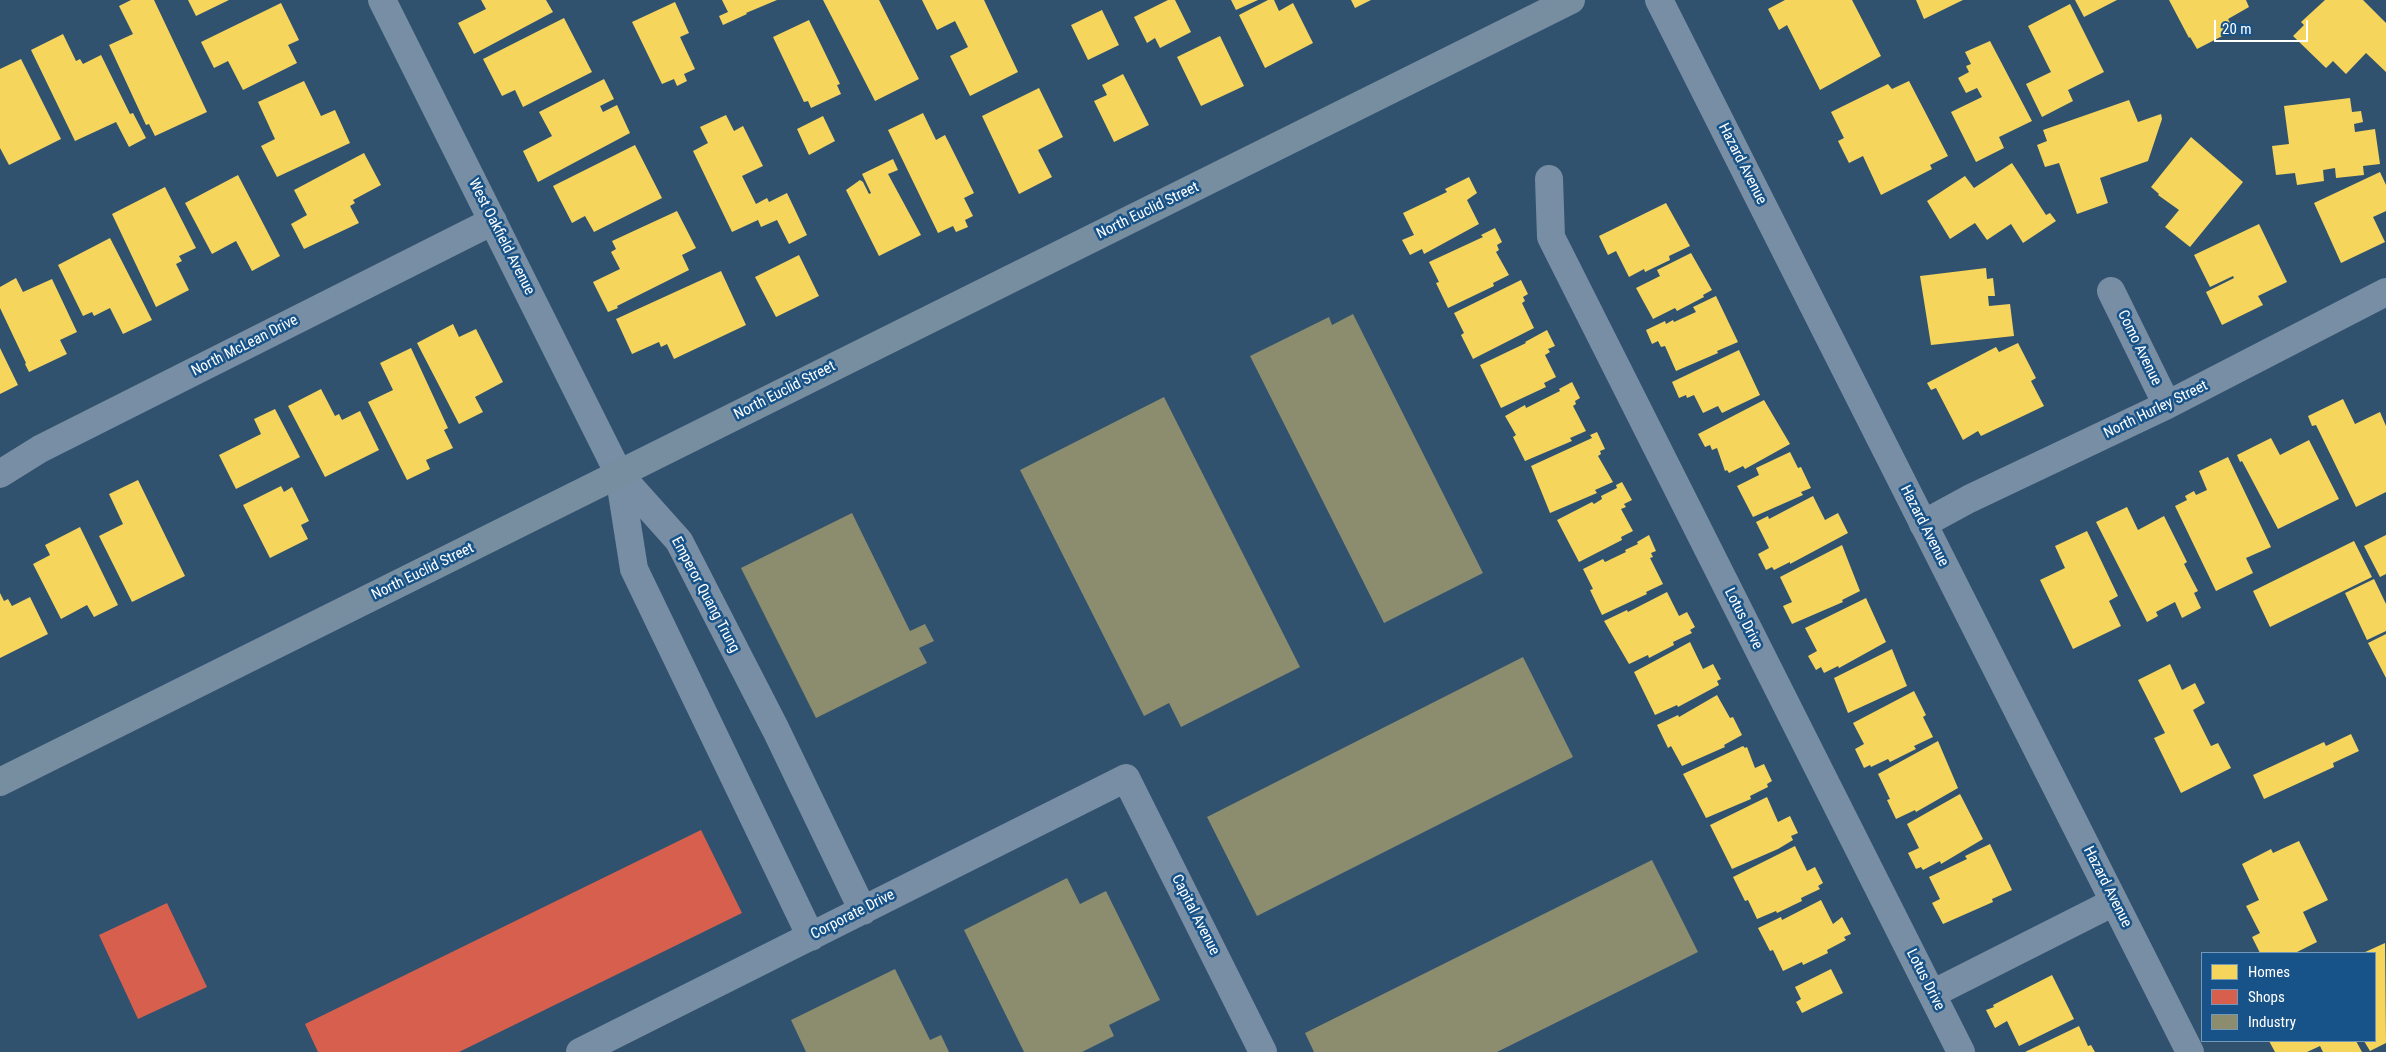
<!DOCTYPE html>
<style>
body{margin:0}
#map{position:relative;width:2386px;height:1052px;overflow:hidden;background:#31526e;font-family:"Roboto Condensed",sans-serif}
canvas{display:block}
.legend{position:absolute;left:2201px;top:952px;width:175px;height:90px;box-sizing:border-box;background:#175388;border:1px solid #7498b8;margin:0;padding:6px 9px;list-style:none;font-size:15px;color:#fff}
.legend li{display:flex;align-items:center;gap:10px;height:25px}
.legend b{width:25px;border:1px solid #7498b8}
.scale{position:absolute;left:2214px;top:20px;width:94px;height:22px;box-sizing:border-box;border:2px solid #fff;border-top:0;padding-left:6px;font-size:15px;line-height:18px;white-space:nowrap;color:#fff;-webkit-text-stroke:4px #175388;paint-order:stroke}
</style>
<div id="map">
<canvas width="2386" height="1052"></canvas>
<ul class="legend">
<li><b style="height:14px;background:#f6d55c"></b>Homes</li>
<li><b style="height:14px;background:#d6604d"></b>Shops</li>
<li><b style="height:14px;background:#8c8c6e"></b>Industry</li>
</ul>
<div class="scale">20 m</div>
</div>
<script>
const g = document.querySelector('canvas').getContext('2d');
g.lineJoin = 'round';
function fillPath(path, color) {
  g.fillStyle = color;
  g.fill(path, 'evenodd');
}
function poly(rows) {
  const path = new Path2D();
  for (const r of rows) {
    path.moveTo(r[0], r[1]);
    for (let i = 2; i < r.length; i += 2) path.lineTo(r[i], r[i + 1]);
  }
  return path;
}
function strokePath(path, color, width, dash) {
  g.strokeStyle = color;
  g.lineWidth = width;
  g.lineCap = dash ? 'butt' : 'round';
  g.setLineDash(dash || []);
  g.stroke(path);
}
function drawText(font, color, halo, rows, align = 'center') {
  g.font = font + ' "Roboto Condensed",sans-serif';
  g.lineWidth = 5;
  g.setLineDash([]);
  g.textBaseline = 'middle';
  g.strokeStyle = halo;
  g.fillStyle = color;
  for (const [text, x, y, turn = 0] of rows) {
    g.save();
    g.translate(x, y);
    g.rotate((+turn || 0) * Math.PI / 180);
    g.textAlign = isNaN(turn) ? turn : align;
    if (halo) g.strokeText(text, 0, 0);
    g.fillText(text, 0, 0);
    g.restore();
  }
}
const homes = poly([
 [131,0,154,0,207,112,155,136,149,124,146,125,109,45,133,34,119,6],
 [188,0,229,0,196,16],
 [481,0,546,0,553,12,474,54,458,23,486,9],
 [722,0,777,0,746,13,747,14,723,25,719,16,728,12],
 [823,0,879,0,919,79,875,101],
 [922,0,984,0,1018,72,970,96,950,56,968,47,955,21,937,30],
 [1168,0,1175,0,1191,32,1160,48,1155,38,1147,43,1134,17],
 [1231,0,1258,0,1236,10],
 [1268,0,1274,0,1279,11,1293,3,1313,43,1265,68,1239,15],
 [1351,0,1371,0,1355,8],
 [1785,0,1852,0,1881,56,1820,90,1787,25,1779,30,1768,9],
 [1916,0,1963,0,1924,19],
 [2075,0,2117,0,2084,17],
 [2169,0,2246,0,2249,7,2228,19,2234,30,2197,49,2190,37,2189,38],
 [2325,0,2363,0,2386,23,2386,72,2366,53,2346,74,2333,61,2326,68,2293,36,2304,25,2301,22],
 [675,2,689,33,680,37,695,69,684,74,687,81,677,86,674,79,662,84,632,22],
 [281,3,299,40,288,45,297,63,243,90,228,61,214,68,201,42],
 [2070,4,2104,72,2068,90,2073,101,2042,117,2026,84,2051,72,2028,26],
 [1102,10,1119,45,1088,60,1071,25],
 [564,18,592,72,523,107,515,90,502,96,483,59],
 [809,20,840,84,837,85,841,94,811,108,808,101,804,102,773,37],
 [63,34,76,61,80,59,83,64,101,55,130,114,133,113,146,138,129,147,116,122,75,141,31,50],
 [1220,36,1244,86,1201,106,1177,57],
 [1990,41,2032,121,1999,137,2004,148,1976,162,1951,112,1982,97,1977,88,1966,93,1958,78,1969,72,1966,66,1971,64,1965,52],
 [21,59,61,139,9,165,0,148,0,69],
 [1123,74,1149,125,1114,142,1094,101,1107,95,1102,85],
 [604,79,614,99,600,106,603,112,617,105,630,133,538,182,523,151,552,136,539,112],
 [304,81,321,116,335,110,350,143,277,177,261,146,275,139,258,102],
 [1909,81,1948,156,1930,165,1932,169,1881,195,1863,156,1849,163,1838,141,1844,138,1831,112,1888,84,1892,89],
 [1039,88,1063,137,1038,150,1052,177,1019,194,982,116],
 [2350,98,2352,112,2361,111,2363,122,2354,124,2355,132,2375,129,2380,164,2363,166,2364,175,2336,178,2335,168,2323,170,2324,181,2297,185,2295,173,2276,175,2272,146,2289,144,2284,106],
 [2129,100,2138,122,2161,114,2162,119,2148,161,2100,178,2108,203,2077,214,2059,163,2045,167,2037,145,2047,141,2043,130],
 [923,113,936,140,945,135,974,193,964,198,973,216,965,220,968,227,956,232,953,226,938,233,888,130],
 [726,115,734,131,743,126,763,166,742,176,756,204,767,198,769,202,787,193,807,235,789,244,777,220,761,227,758,220,732,232,693,151,708,143,700,127],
 [823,116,835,141,809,155,797,129],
 [2191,137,2243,182,2190,247,2165,227,2179,210,2158,195,2159,194,2151,187],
 [635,145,662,198,594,232,585,216,572,223,553,186],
 [364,153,381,185,353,200,355,203,350,206,359,223,304,249,291,224,307,215,294,190],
 [893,159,898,170,888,174,921,235,879,256,846,190,860,180,863,182,869,194,871,193,862,174],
 [2012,163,2046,215,2050,213,2056,221,2023,243,2011,224,1987,240,1975,223,1950,239,1927,201,1965,176,1974,188],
 [2380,172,2386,185,2386,211,2373,217,2385,242,2341,263,2314,203],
 [238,175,280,256,252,271,236,241,212,254,185,203],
 [1469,177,1477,193,1467,200,1479,224,1424,254,1422,249,1410,255,1402,240,1414,235,1403,213,1447,192,1445,189],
 [165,187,196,248,179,256,182,261,176,264,189,290,156,307,112,214],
 [1666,203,1690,246,1669,256,1670,260,1645,272,1644,269,1629,277,1616,251,1608,255,1599,236],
 [677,211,696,248,682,255,689,270,617,306,618,308,608,312,593,282,620,269,611,252,616,249,612,241],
 [2259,224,2287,282,2258,296,2263,305,2222,325,2206,292,2234,278,2233,276,2210,287,2194,255],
 [1495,228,1502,242,1497,245,1499,250,1496,252,1509,275,1493,283,1494,286,1448,308,1436,283,1439,282,1429,262,1483,237,1481,235],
 [110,238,152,320,123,334,110,308,94,316,92,312,83,316,58,265],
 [1691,253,1712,290,1703,295,1704,297,1677,311,1675,308,1653,319,1636,288,1660,276,1657,270],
 [799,255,819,296,776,317,755,277],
 [1986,268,1987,279,1993,278,1995,296,1988,296,1989,306,2010,304,2014,336,1931,345,1920,276],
 [721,271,746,325,674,359,667,344,661,347,659,342,632,354,616,319],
 [16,278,23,292,52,279,77,332,60,340,67,354,29,372,25,364,26,363,0,308,0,287],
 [1521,280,1528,294,1523,297,1525,301,1522,303,1534,328,1473,359,1461,335,1464,333,1454,313],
 [1716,296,1738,342,1717,351,1718,353,1676,371,1665,346,1661,347,1658,341,1652,344,1646,330,1665,321,1666,324,1673,320,1674,322,1696,312,1693,307],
 [453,324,459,337,476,329,503,382,475,397,483,412,459,424,417,343],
 [1547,330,1555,346,1548,349,1550,352,1545,355,1556,377,1544,383,1546,387,1501,408,1480,365,1526,343,1525,342],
 [2018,343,2036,378,2031,381,2044,406,1981,436,1978,431,1963,440,1936,388,1931,390,1927,383,1996,347,1999,352],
 [0,348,18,385,0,394],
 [411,348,448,428,444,430,453,448,426,460,430,469,407,480,368,402,393,390,380,363],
 [1739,350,1760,395,1722,413,1718,406,1703,413,1694,395,1687,398,1686,395,1679,398,1672,382],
 [1572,382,1580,398,1575,401,1576,404,1573,406,1586,431,1570,438,1572,441,1525,461,1513,437,1516,435,1505,416,1525,405,1526,408,1560,391,1559,389],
 [321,389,335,416,339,414,342,420,360,411,379,450,325,477,288,406],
 [2343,399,2355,424,2380,412,2386,426,2386,492,2356,507,2316,425,2312,426,2308,416],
 [1764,400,1790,444,1745,469,1743,466,1729,473,1727,470,1725,471,1717,448,1712,450,1710,445,1705,447,1698,434],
 [275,409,300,457,236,489,219,455,261,434,254,419],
 [1597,432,1605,449,1600,451,1601,454,1598,456,1613,482,1595,490,1597,493,1550,513,1531,466,1592,438,1590,435],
 [2271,438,2280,455,2309,440,2339,499,2278,529,2242,461,2240,462,2237,455],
 [1790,452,1798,468,1801,467,1811,488,1801,492,1803,495,1753,517,1737,486,1759,475,1756,468],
 [2228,457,2271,547,2246,558,2253,573,2216,591,2175,506,2187,500,2185,496,2194,491,2196,495,2207,490,2199,471],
 [138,480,185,576,132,602,99,536,123,524,109,494],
 [1622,482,1632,500,1624,504,1626,507,1621,509,1633,531,1621,537,1622,540,1579,562,1557,520,1592,502,1594,504,1602,499,1601,496,1617,488,1616,485],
 [281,486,284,492,292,487,309,521,301,525,308,539,270,558,243,505],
 [1813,496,1825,520,1838,513,1848,533,1790,564,1790,562,1774,570,1772,567,1766,570,1758,554,1769,548,1756,522,1768,516,1769,519],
 [2127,507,2138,530,2164,516,2187,562,2184,564,2198,591,2194,593,2201,608,2182,618,2175,602,2156,612,2158,616,2147,622,2096,522],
 [80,527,118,605,94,617,87,605,61,619,33,564,50,555,45,545],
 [2087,531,2118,596,2109,601,2121,626,2073,649,2040,580,2065,568,2055,546],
 [1649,535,1656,551,1651,553,1653,557,1650,558,1663,584,1646,592,1647,594,1602,615,1590,590,1593,589,1583,569,1603,559,1605,562,1626,552,1625,550,1638,544,1637,542],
 [2386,535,2386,574,2380,577,2364,546],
 [2354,541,2372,577,2270,627,2253,591],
 [1842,545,1860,591,1842,600,1843,602,1792,624,1783,606,1792,602,1780,577],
 [2374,579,2386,604,2386,631,2367,640,2345,593],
 [1667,592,1679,616,1687,612,1695,627,1690,630,1692,633,1673,642,1674,645,1649,658,1648,655,1629,664,1604,621,1627,610,1628,612],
 [0,593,4,601,8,599,12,606,30,597,48,634,0,658],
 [1866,598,1886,642,1839,668,1838,666,1824,673,1821,667,1816,670,1808,656,1817,651,1805,628],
 [2386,634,2386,678,2368,643],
 [1690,642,1703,669,1713,664,1721,679,1717,681,1719,685,1678,707,1677,705,1655,715,1634,672],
 [1892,649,1907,686,1848,713,1834,678],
 [2170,664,2182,690,2195,683,2205,703,2193,710,2211,746,2218,743,2231,768,2181,793,2154,738,2165,733,2138,680],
 [1914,691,1926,715,1923,717,1933,737,1914,746,1916,749,1890,762,1888,759,1871,767,1870,765,1864,768,1855,749,1864,744,1853,723],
 [1717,695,1730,718,1733,717,1742,735,1724,745,1725,747,1682,766,1671,746,1668,748,1657,725,1678,715,1679,717],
 [2351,734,2359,751,2333,763,2334,767,2264,799,2253,775,2324,742,2326,746],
 [1938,741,1958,788,1916,812,1915,810,1896,819,1887,800,1890,799,1878,774],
 [1743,746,1745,748,1747,747,1755,768,1764,764,1772,781,1767,784,1768,787,1750,796,1751,799,1706,818,1683,774],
 [1960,794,1983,839,1941,864,1940,861,1923,870,1921,867,1916,869,1908,853,1919,848,1907,824],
 [1767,797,1778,822,1790,816,1798,833,1791,836,1793,840,1778,849,1732,869,1710,825],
 [2299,841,2328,900,2303,912,2317,942,2295,953,2260,953,2252,937,2260,933,2246,906,2259,900,2242,864,2271,849,2273,853],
 [1990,844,2012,890,1992,899,1993,902,1943,924,1932,903,1940,899,1929,877,1967,859,1965,856],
 [1795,846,1807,871,1815,867,1823,883,1818,886,1820,889,1801,898,1802,901,1777,913,1776,911,1757,919,1748,900,1745,901,1733,877],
 [1821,900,1833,924,1842,917,1851,934,1844,937,1846,940,1827,950,1828,953,1803,965,1802,962,1783,971,1773,950,1770,951,1758,928,1781,917,1782,920],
 [2385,943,2386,1043,2370,1051,2364,1041,2375,1041,2375,953,2363,953],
 [1831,969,1843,993,1802,1013,1796,1002,1801,999,1795,987],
 [2052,975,2074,1019,2019,1046,2007,1021,1995,1028,1986,1010,1994,1007,1993,1005],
 [2079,1026,2088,1046,2091,1045,2095,1052,2025,1052],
 [2269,1041,2356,1041,2362,1052,2323,1052,2320,1046,2307,1052,2275,1052]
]);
const shops = poly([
 [701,830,742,913,459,1052,318,1052,305,1024],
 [167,903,207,987,138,1019,99,935]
]);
const industry = poly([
 [1353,314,1483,573,1384,623,1250,356,1329,317,1332,325],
 [1164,397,1300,667,1181,727,1169,703,1144,716,1020,470],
 [852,513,910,631,925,624,934,641,919,648,927,663,816,718,741,568],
 [1523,657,1573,757,1257,916,1207,817],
 [1652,860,1698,952,1497,1052,1314,1052,1305,1033],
 [1067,878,1080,904,1106,891,1160,1000,1109,1025,1114,1036,1082,1052,1024,1052,964,930],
 [895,969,930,1040,941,1035,949,1052,806,1052,791,1020]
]);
const minor = poly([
 [382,0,619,474,679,541,776,730,863,911],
 [1549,179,1551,237,1961,1052],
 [2111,291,2167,405],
 [0,474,40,449,493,221],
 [619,474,634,569,811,937],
 [1923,524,1969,499,2167,405,2386,292],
 [1932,994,2114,902],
 [580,1052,1126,778,1263,1052]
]);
const tertiary = poly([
 [1659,0,2190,1052]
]);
const primary = poly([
 [0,782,1571,0]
]);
const streetNames = [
 ["Hazard Avenue",1742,164,63],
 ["North Euclid Street",1148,211,-26],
 ["West Oakfield Avenue",501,237,63],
 ["North McLean Drive",245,346,-27],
 ["Como Avenue",2139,348,64],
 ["North Euclid Street",785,391,-27],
 ["North Hurley Street",2156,410,-26],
 ["Hazard Avenue",1924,526,63],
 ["North Euclid Street",423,572,-26],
 ["Emperor Quang Trung",705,595,62],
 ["Lotus Drive",1743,619,63],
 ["Hazard Avenue",2107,887,63],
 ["Corporate Drive",853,915,-27],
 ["Capital Avenue",1195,915,63],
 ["Lotus Drive",1925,980,63]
];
fillPath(homes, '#f6d55c');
fillPath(shops, '#d6604d');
fillPath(industry, '#8c8c6e');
strokePath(minor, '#788ea4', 28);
strokePath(tertiary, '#788ea4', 28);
strokePath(primary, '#778ea1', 28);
drawText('15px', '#fff', '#175388', streetNames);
</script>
